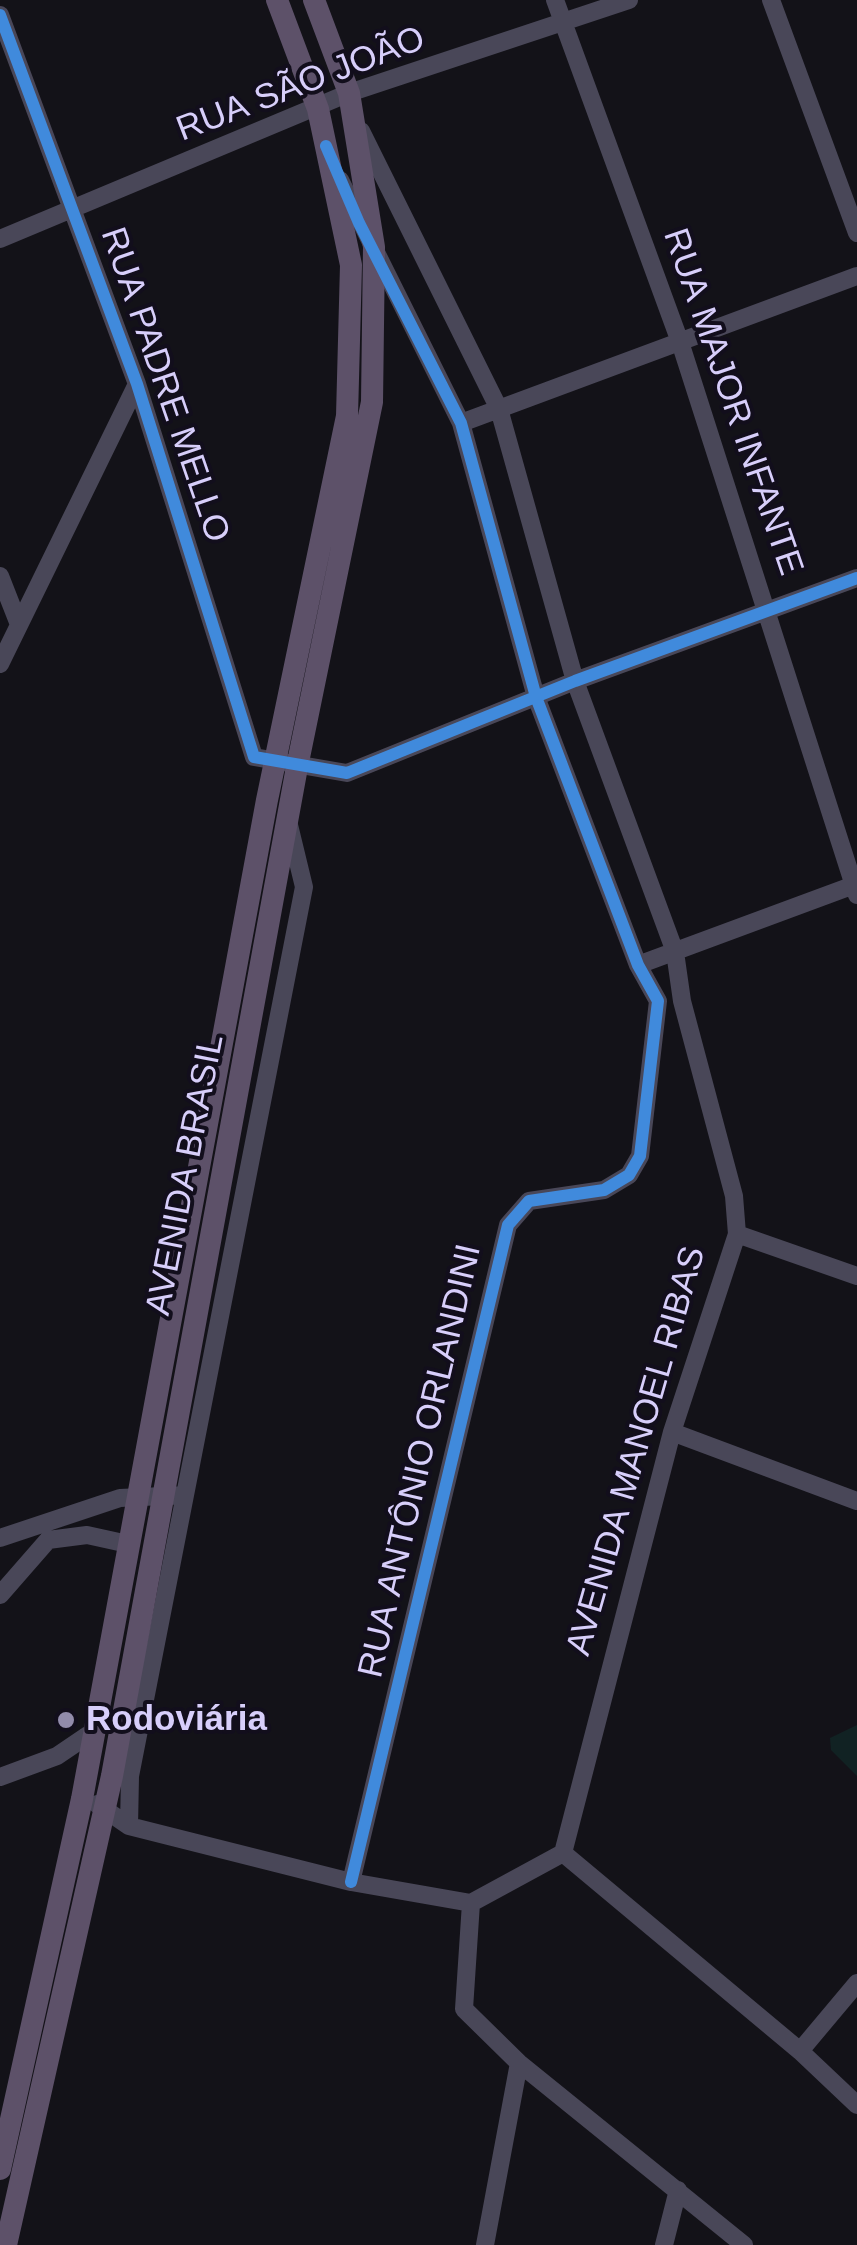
<!DOCTYPE html>
<meta charset="utf-8">
<style>
body{margin:0}
canvas{display:block;background:#131218}
</style>
<canvas width="857" height="2245"></canvas>
<script>
const g = document.querySelector('canvas').getContext('2d');
g.lineJoin = 'round';
function fillPath(path, color) {
  g.fillStyle = color;
  g.fill(path, 'evenodd');
}
function poly(rows) {
  const path = new Path2D();
  for (const r of rows) {
    path.moveTo(r[0], r[1]);
    for (let i = 2; i < r.length; i += 2) path.lineTo(r[i], r[i + 1]);
  }
  return path;
}
function strokePath(path, color, width, dash) {
  g.strokeStyle = color;
  g.lineWidth = width;
  g.lineCap = dash ? 'butt' : 'round';
  g.setLineDash(dash || []);
  g.stroke(path);
}
function drawText(font, color, halo, rows, align = 'center') {
  g.font = font + ' Helvetica,sans-serif';
  g.lineWidth = 8;
  g.setLineDash([]);
  g.textBaseline = 'middle';
  g.strokeStyle = halo;
  g.fillStyle = color;
  for (const [text, x, y, turn = 0] of rows) {
    g.save();
    g.translate(x, y);
    g.rotate((+turn || 0) * Math.PI / 180);
    g.textAlign = isNaN(turn) ? turn : align;
    if (halo) g.strokeText(text, 0, 0);
    g.fillText(text, 0, 0);
    g.restore();
  }
}
const green = poly([
 [857,1725,857,1776,831,1750,830,1738]
]);
const minor = poly([
 [555,0,680,342,857,895],
 [771,0,857,233],
 [0,15,137,384,254,757,347,773,575,681,857,578],
 [361,131,499,409,575,681,675,952,682,1001,734,1196,737,1234,672,1432,563,1853],
 [340,180,461,423,536,697,638,965,658,1001,640,1156,629,1175,604,1190,529,1201,508,1225,351,1882],
 [0,239,349,93,629,0],
 [461,423,857,276],
 [0,576,18,622],
 [0,664,137,384],
 [638,965,857,884],
 [737,1234,857,1276],
 [672,1432,857,1501],
 [0,1538,120,1498,185,1495,304,887,289,825],
 [0,1595,48,1540,87,1535,128,1544],
 [0,1777,57,1756,88,1735],
 [97,1804,129,1826,351,1882,471,1903,563,1853],
 [129,1826,130,1776,185,1495],
 [563,1853,800,2051,857,2105],
 [471,1903,464,2009,519,2063,744,2245],
 [800,2051,857,1983],
 [485,2245,519,2063],
 [664,2245,678,2190]
]);
const major = poly([
 [0,2169,82,1799,267,800,347,416,351,265,318,109,277,0],
 [6,2245,112,1776,297,767,372,402,374,247,349,93,314,0]
]);
const cycleway = poly([
 [0,15,137,384,254,757,347,773,575,681,857,578],
 [326,146,359,223,461,423,536,697,638,965,658,1001,640,1156,629,1175,604,1190,529,1201,508,1225,351,1882]
]);
const markers = [
 [66,1720,10,"#928cab"]
];
const streetNames = [
 ["RUA SÃO JOÃO",301,85,-21],
 ["RUA PADRE MELLO",164,385,71],
 ["RUA MAJOR INFANTE",732,402,71],
 ["AVENIDA BRASIL",186,1175,-79],
 ["AVENIDA MANOEL RIBAS",637,1451,-74],
 ["RUA ANTÔNIO ORLANDINI",421,1461,-77]
];
const poiNames = [
 ["Rodoviária",86,1720]
];
fillPath(green, '#112223');
strokePath(minor, '#494758', 18);
strokePath(major, '#5d5169', 22);
strokePath(cycleway, '#408adc', 12);
for (const [x, y, r, color] of markers) {
  const dot = new Path2D();
  dot.arc(x, y, r, 0, 2 * Math.PI);
  g.fillStyle = color;
  g.fill(dot);
  strokePath(dot, '#120e1c', 4);
}
drawText('35px', '#d7cefa', '#120e1c', streetNames);
drawText('bold 35px', '#d7cefa', '#120e1c', poiNames, 'left');
</script>
